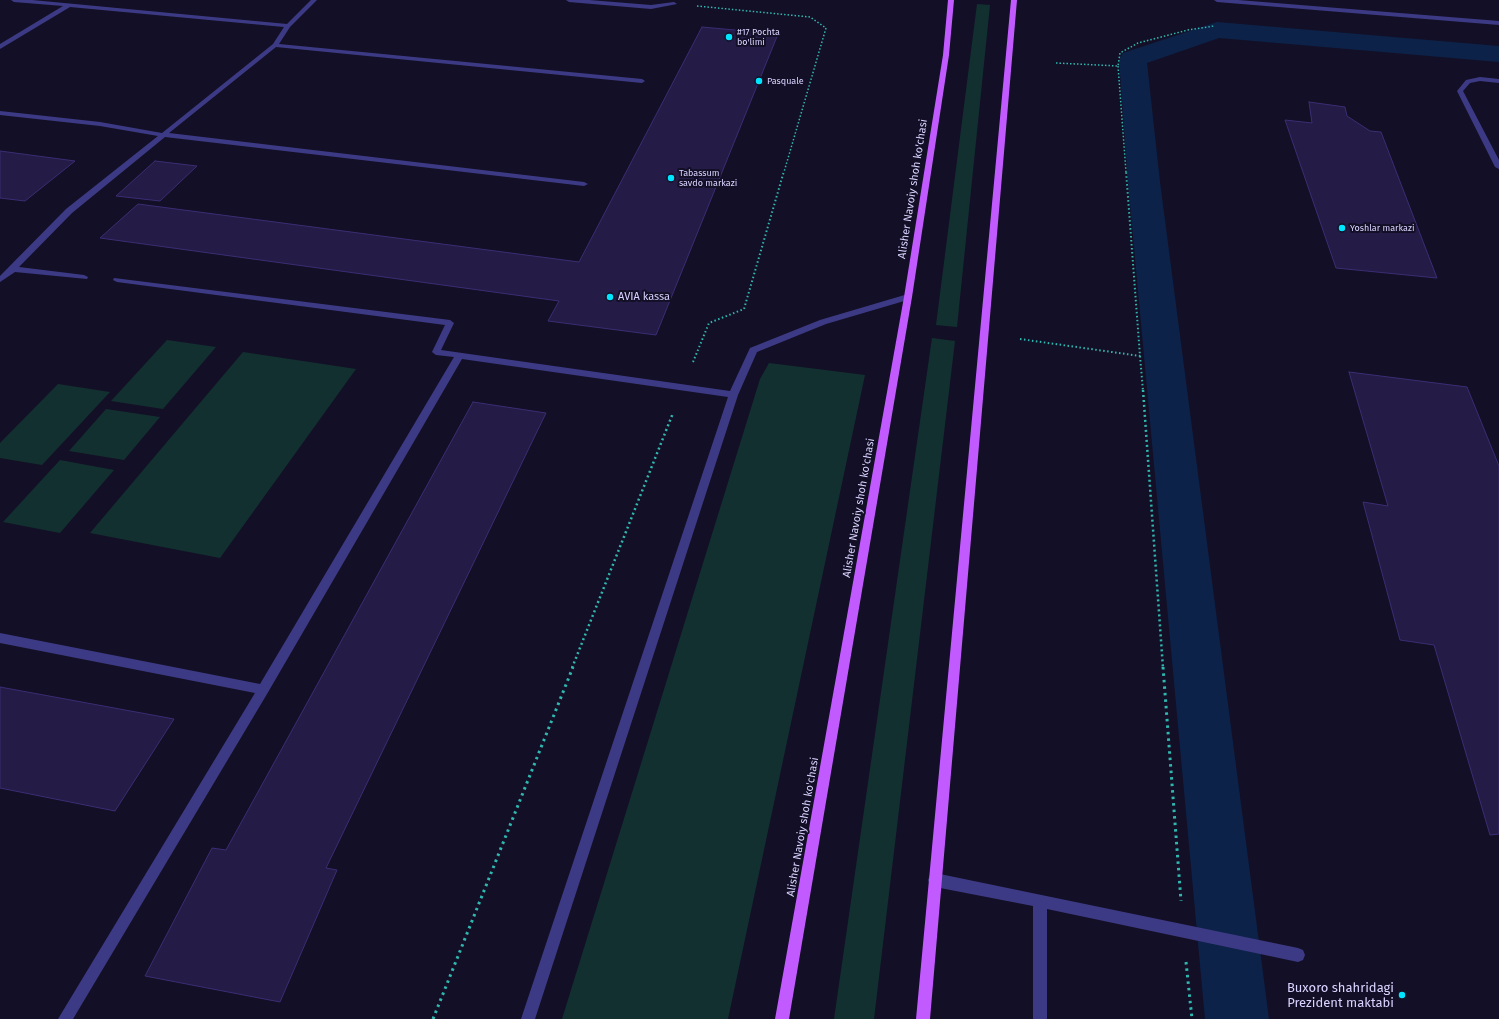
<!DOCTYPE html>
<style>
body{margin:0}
canvas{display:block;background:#130f26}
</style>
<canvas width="1499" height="1019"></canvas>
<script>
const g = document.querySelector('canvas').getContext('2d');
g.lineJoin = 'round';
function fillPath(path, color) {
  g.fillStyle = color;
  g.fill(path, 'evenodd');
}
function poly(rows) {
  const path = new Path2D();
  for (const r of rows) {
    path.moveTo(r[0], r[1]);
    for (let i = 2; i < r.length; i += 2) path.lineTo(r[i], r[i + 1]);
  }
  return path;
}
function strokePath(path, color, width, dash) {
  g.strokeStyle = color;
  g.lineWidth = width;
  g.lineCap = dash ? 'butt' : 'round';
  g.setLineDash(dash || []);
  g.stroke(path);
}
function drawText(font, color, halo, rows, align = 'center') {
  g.font = font + ' "Fira Sans",sans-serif';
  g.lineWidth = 4;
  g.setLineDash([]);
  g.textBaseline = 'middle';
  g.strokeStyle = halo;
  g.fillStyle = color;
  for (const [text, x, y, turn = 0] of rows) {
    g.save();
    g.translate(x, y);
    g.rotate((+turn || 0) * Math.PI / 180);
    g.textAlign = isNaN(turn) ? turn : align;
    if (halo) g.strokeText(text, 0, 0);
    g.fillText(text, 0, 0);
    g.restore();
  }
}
const green = poly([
 [977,4,990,5,957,327,936,325],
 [932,338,955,341,874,1019,834,1019],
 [167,340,216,347,163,409,111,401],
 [243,352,356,369,220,558,90,533],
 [769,363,865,375,728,1019,562,1019,760,379],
 [58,384,110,392,42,465,0,458,0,443],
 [106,409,160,417,124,460,69,451],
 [60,460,114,470,60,533,3,522]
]);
const canal = poly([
 [1217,22,1499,46,1499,62,1219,38,1147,63,1160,182,1269,1019,1205,1019,1128,182,1119,59,1123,53,1217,22]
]);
const building = poly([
 [702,27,778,34,656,335,548,321,559,301,100,238,138,204,579,262,702,27],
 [1309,102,1345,107,1347,116,1370,131,1381,132,1437,278,1336,268,1285,120,1312,123,1309,102],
 [0,151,75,161,25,201,0,198,0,151],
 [155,161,197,166,160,201,116,196,155,161],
 [1349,372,1467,387,1499,466,1499,834,1490,835,1434,645,1400,640,1363,502,1388,506,1349,372],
 [473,402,546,413,326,868,337,870,280,1002,145,976,212,848,226,850,473,402],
 [0,687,174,719,115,811,0,788,0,687]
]);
const pathFar3 = poly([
 [697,6,810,17,826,28,784,172],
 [1056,63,1118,66,1120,53,1138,43,1188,30,1214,26],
 [1118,66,1126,172]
]);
const pathFar2 = poly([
 [1020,339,1140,356,1126,171],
 [1140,356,1143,391],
 [693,362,709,323,744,309,784,171]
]);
const pathFar1 = poly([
 [1143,390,1163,668],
 [572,668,673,413]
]);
const path = poly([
 [1163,667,1181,901],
 [1186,962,1192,1019],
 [433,1019,573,667]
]);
const minor = poly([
 [11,0,32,0,287,24,311,0,317,0,290,27,279,44,642,79,645,81,642,83,276,47,169,133,584,182,588,184,584,186,165,137,72,213,19,267,84,275,88,277,87,279,15,272,0,282,0,276,66,209,158,136,100,126,0,115,0,111,100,122,162,133,273,44,284,27,70,7,0,49,0,44,63,6,14,2,11,0],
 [566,0,589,0,651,5,674,2,677,4,651,9,569,2,566,0],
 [1214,0,1238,0,1499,21,1499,25,1217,2,1214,0],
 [1480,77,1499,79,1499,83,1480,81,1470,83,1463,91,1499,160,1499,169,1495,167,1457,91,1466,80,1480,77],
 [114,278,450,320,454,323,441,350,730,391,750,348,820,320,908,294,912,297,911,299,826,324,757,352,738,395,535,1019,521,1019,728,397,462,359,267,694,73,1019,58,1019,255,693,0,643,0,633,260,684,454,357,436,355,432,352,445,325,117,282,113,280,114,278],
 [935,873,1298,948,1303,950,1305,955,1303,960,1298,962,1047,909,1047,1019,1033,1019,1033,906,935,887,930,885,928,880,930,875,935,873]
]);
const major = poly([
 [948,0,954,0,949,55,912,297,789,1019,775,1019,904,297,943,55,948,0],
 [1011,0,1017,0,930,1019,916,1019,1011,0]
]);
const markers = [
 [729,37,4,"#00e5ff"],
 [759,81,4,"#00e5ff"],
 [671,178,4,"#00e5ff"],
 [1342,228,4,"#00e5ff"],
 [610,297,4,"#00e5ff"],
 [1402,995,4,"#00e5ff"]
];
const farPoinames = [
 ["#17 Pochta",737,32],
 ["bo'limi",737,42],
 ["Pasquale",767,81],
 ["Tabassum",679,173],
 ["savdo markazi",679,183],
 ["Yoshlar markazi",1350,228]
];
const streetNames = [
 ["Alisher Navoiy shoh ko'chasi",913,189,-81],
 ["Alisher Navoiy shoh ko'chasi",859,508,-80],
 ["Alisher Navoiy shoh ko'chasi",803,827,-80]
];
const poiNames = [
 ["AVIA kassa",618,297]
];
const nearPoinames = [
 ["Buxoro shahridagi",1394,988],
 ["Prezident maktabi",1394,1003]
];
fillPath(green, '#12302f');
fillPath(canal, '#0c2248');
fillPath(building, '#241b47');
strokePath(building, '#3b2d73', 1);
strokePath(pathFar3, '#2fb8b0', 1.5, [1.5, 2]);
strokePath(pathFar2, '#2fb8b0', 2, [1.5, 2.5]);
strokePath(pathFar1, '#2fb8b0', 2.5, [2, 3]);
strokePath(path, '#2fb8b0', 3, [2.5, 4]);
fillPath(minor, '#3d3a85');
fillPath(major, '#c25bff');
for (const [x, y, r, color] of markers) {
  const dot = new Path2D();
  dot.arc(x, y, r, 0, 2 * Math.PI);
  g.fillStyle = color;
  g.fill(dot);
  strokePath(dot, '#130f26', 1.5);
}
drawText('9px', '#d9d4ff', '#130f26', farPoinames, 'left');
drawText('11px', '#d9d4ff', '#130f26', streetNames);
drawText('11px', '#d9d4ff', '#130f26', poiNames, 'left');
drawText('13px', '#d9d4ff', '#130f26', nearPoinames, 'right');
</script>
